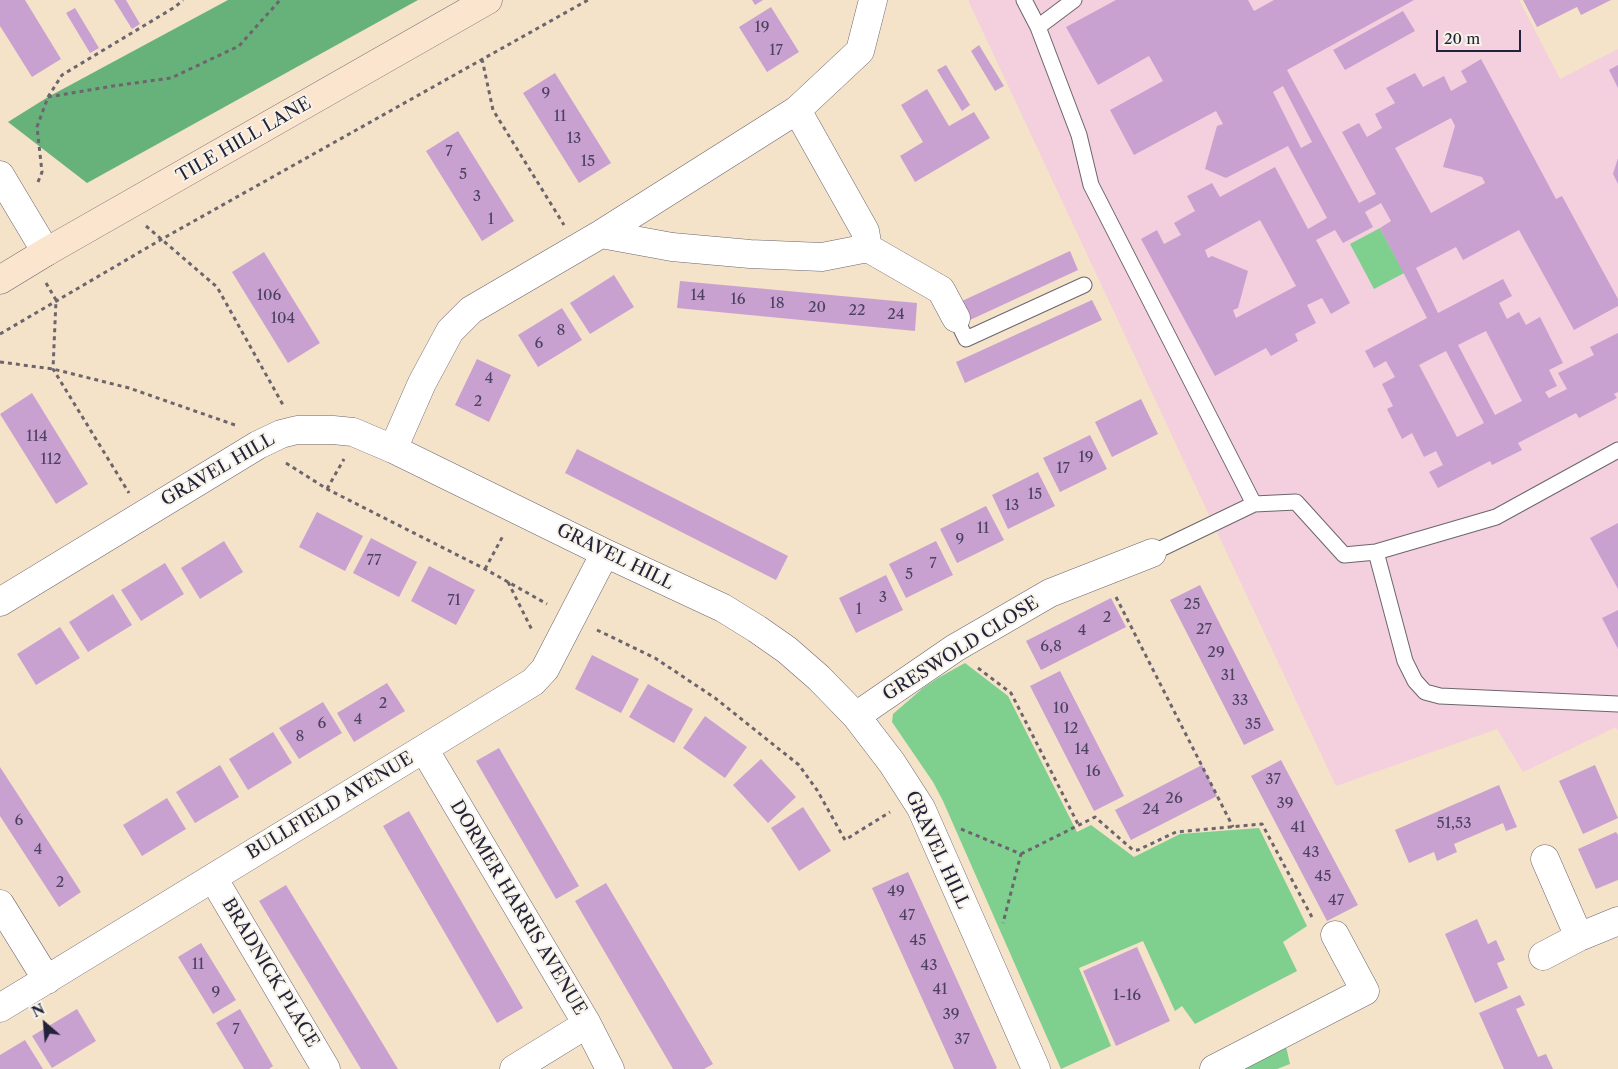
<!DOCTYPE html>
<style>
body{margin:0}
#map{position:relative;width:1618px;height:1069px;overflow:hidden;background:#f4e2c9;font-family:"Libre Caslon Text",serif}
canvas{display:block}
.north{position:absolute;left:20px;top:999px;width:50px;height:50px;-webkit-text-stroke:4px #f7f3e8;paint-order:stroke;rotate:333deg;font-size:14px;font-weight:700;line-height:20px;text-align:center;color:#22223b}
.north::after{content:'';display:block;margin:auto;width:18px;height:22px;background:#22223b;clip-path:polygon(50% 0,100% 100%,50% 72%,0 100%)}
.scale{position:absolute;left:1436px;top:30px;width:85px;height:22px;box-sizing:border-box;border:2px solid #22223b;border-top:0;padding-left:6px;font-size:15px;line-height:18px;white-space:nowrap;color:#22223b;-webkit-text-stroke:4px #f7f3e8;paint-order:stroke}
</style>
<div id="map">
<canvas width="1618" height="1069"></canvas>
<div class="north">N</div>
<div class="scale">20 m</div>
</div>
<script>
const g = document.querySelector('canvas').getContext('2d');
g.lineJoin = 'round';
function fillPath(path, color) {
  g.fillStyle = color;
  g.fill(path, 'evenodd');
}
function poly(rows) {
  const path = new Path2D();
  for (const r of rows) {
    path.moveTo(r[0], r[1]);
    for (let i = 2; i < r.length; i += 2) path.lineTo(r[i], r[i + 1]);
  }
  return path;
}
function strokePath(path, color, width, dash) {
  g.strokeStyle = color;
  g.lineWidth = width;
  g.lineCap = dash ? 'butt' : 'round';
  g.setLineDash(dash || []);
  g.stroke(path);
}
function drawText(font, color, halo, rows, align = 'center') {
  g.font = font + ' "Libre Caslon Text",serif';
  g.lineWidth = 4;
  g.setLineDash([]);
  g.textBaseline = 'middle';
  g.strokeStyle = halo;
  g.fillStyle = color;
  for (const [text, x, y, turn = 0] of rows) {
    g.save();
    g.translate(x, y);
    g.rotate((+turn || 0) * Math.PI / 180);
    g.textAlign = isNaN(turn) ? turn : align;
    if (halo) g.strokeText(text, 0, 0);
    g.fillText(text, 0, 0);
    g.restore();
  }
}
const built = poly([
 [968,0,1519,0,1560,79,1618,49,1618,731,1616,727,1523,772,1497,729,1336,786]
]);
const green = poly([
 [1380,228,1404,273,1374,289,1350,244],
 [965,663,1008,696,1077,832,1091,825,1134,857,1180,834,1259,828,1307,926,1283,942,1297,971,1195,1024,1182,1006,1175,1011,1143,941,1079,968,1111,1046,1061,1069,943,801,933,782,892,722,893,714,923,688,938,678],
 [1285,1042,1290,1064,1277,1069,1237,1069]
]);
const forest = poly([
 [228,0,418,0,87,183,8,122,48,97]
]);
const building = poly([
 [0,0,25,0,61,59,32,77,0,26],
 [114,0,126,0,140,24,132,29],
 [752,0,763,0,755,5],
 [1116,0,1248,0,1254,11,1274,0,1414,0,1287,70,1359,203,1376,194,1342,132,1359,123,1367,137,1382,128,1375,114,1395,103,1386,88,1415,73,1423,87,1444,76,1451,91,1467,82,1461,71,1481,59,1556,199,1562,196,1618,299,1618,306,1574,330,1519,230,1463,260,1456,247,1416,268,1438,313,1503,279,1512,296,1499,303,1507,319,1519,312,1526,325,1540,317,1563,363,1549,370,1557,386,1545,392,1549,398,1567,389,1558,373,1594,355,1590,347,1618,333,1618,392,1614,394,1617,398,1579,418,1576,413,1518,443,1522,450,1492,465,1490,461,1438,488,1429,472,1443,465,1436,451,1424,457,1412,433,1402,439,1387,409,1393,406,1382,384,1395,377,1386,361,1374,368,1365,351,1427,318,1380,228,1391,221,1381,203,1365,212,1373,227,1343,243,1335,230,1316,240,1350,303,1331,314,1322,298,1307,305,1316,323,1295,334,1298,341,1271,356,1266,348,1215,376,1141,239,1157,230,1164,244,1181,235,1174,223,1195,211,1187,196,1212,183,1220,197,1275,167,1308,229,1327,218,1288,146,1226,178,1205,169,1217,126,1223,124,1216,111,1134,155,1110,110,1163,81,1149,56,1098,85,1066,27],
 [1283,86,1312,142,1301,148,1273,92],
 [1451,118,1455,126,1443,167,1482,177,1485,183,1431,213,1395,148],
 [1260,220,1296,286,1236,318,1233,310,1238,308,1248,271,1212,256,1208,258,1205,250],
 [1486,331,1522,401,1495,415,1458,345],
 [1446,351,1484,423,1457,437,1419,365],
 [1523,0,1611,0,1581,15,1577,7,1537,27],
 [771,7,799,52,767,72,739,27],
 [75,8,99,48,90,53,66,13],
 [1403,11,1415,31,1345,70,1333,50],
 [979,45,1004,86,995,91,971,51],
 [946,65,970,105,962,111,937,70],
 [1618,65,1618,88,1609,70],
 [555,73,611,163,579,183,523,93],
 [927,89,949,126,974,112,990,138,915,182,900,156,923,142,901,105],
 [458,131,514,221,482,241,426,151],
 [1618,158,1618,184,1613,174],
 [1070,251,1078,270,970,320,962,301],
 [264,252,320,343,288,363,232,272],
 [614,275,634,307,590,334,570,303],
 [680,281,917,303,915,331,677,308],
 [1092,300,1102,320,965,383,956,362],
 [562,308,582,340,538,367,518,335],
 [477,359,511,375,489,422,455,405],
 [32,393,88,484,56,504,0,414],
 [1141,399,1158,434,1112,457,1095,422],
 [1090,435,1107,469,1060,492,1043,458],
 [577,449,788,556,776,580,565,473],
 [1038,472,1055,506,1008,529,992,495],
 [986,506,1004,540,957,563,940,529],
 [317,512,363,536,345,571,299,547],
 [1618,523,1618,589,1590,538],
 [371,538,417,562,399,597,353,573],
 [224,541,243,572,200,599,181,568],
 [936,541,953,575,906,598,889,564],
 [165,563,184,594,141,621,121,590],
 [429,566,475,590,456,625,411,601],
 [886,575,903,610,856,633,839,598],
 [1200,585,1274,730,1244,745,1170,600],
 [113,594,132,625,88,652,69,622],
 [1111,598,1126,627,1041,670,1026,641],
 [1618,610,1618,649,1602,618],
 [60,627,80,658,36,685,17,654],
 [592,655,639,679,621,713,575,689],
 [1060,671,1124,796,1094,811,1030,686],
 [387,683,405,711,354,742,337,713],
 [648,684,693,709,674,743,629,717],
 [323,702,342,733,299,759,279,728],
 [705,716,747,747,725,778,683,748],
 [273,732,292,763,248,790,229,759],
 [499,748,579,886,556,899,476,761],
 [761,759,796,797,768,823,733,785],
 [1281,760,1358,905,1327,921,1251,776],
 [220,765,239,797,195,823,176,792],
 [1202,765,1217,796,1131,840,1115,810],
 [1595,765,1618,818,1583,834,1559,781],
 [0,767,81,892,59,907,0,816],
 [1499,785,1517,827,1506,831,1503,823,1454,844,1457,852,1437,861,1434,852,1409,863,1395,830],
 [167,798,186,829,142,856,123,825],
 [803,807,831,851,799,871,771,828],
 [409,811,523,1008,497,1023,383,826],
 [1616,832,1618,835,1618,880,1596,889,1578,849],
 [908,872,997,1068,995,1069,954,1069,872,888],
 [606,883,713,1064,704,1069,673,1069,575,901],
 [286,885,366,1016,398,1069,361,1069,259,901],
 [1477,919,1488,944,1496,940,1505,960,1497,963,1508,988,1475,1003,1445,934],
 [201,943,236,1000,213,1014,178,957],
 [1137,947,1170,1021,1116,1046,1083,971],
 [1520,995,1525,1005,1516,1009,1538,1057,1546,1054,1553,1069,1504,1069,1479,1013],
 [77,1009,96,1041,52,1068,32,1036],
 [240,1009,273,1066,269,1069,244,1069,216,1023],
 [25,1040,43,1069,0,1069,0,1055]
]);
const path = poly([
 [482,59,493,110,564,225],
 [48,97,113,86,171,78,239,46,280,0],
 [38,182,42,172,37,127,48,97,62,75,175,7,183,0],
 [146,226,217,287,283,405],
 [46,283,56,300,53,369,129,493],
 [0,334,162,239,588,0],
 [0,362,53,369,129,388,235,425],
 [286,463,327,489,485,569,547,604],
 [327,489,344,459],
 [485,569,504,534],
 [508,582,533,632],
 [1116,597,1233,827],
 [597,630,655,658,715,698,799,765,817,790,845,840,890,812],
 [978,668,1011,693,1078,824],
 [961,829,1021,854,1003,923],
 [1021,854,1095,817,1133,850,1138,850,1176,832,1262,824,1313,919]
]);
const lane = poly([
 [1024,0,1038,27,1079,135,1091,185,1254,504,1152,553],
 [1038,27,1074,0],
 [956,318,966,339,1084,285],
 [1254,504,1296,502,1344,555,1376,552,1496,517,1618,450],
 [1376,552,1405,661,1415,681,1425,692,1440,696,1618,704]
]);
const street = poly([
 [0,175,46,252],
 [601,234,672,247,750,254,822,257,868,248,865,231,797,110],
 [868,248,941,290,956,318],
 [393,449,422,383,450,331,471,310,601,234,797,110,860,51,873,0],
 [0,602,258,445,281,434,297,430,333,430,353,432,393,449,605,553,723,608,757,629,787,650,819,678,856,716,892,763,921,808,1036,1069],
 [856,716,955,648,1050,593,1152,553],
 [424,749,587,1024,610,1069],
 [1545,859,1579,937],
 [213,878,326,1069],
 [0,904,47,980],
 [1543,956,1579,937,1618,921],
 [0,1008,533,682,545,669,605,553],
 [514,1069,587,1024],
 [1214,1069,1365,991,1335,935]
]);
const secondary = poly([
 [0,280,46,252,488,0]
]);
const numberNames = [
 ["19",762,28],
 ["17",776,51],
 ["9",546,94],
 ["11",560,117],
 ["13",574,139],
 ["7",449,152],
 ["15",588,162],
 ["5",463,175],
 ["3",477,197],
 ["1",491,220],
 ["106",269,296],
 ["14",698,296],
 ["16",738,300],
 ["18",777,304],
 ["20",817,308],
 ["22",857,311],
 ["24",896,315],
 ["104",283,319],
 ["8",561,331],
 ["6",539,344],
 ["4",489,379],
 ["2",478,402],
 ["114",37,437],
 ["19",1086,458],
 ["112",51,460],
 ["17",1063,469],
 ["15",1035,495],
 ["13",1012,506],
 ["11",983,529],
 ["9",960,540],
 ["77",374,561],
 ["7",933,564],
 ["5",909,575],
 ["3",883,598],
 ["71",454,601],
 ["25",1192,605],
 ["1",859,610],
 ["2",1107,618],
 ["27",1204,630],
 ["4",1082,631],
 ["6,8",1051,647],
 ["29",1216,653],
 ["31",1228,676],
 ["33",1240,701],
 ["2",383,704],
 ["10",1061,709],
 ["4",358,720],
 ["6",322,724],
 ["35",1253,725],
 ["12",1071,729],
 ["8",300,737],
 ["14",1082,750],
 ["16",1093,772],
 ["37",1273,780],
 ["26",1174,799],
 ["39",1285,804],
 ["24",1151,810],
 ["6",19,821],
 ["51,53",1454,824],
 ["41",1298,828],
 ["4",38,850],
 ["43",1311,853],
 ["45",1323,877],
 ["2",60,883],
 ["49",896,892],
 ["47",1336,901],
 ["47",907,916],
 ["45",918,941],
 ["11",198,965],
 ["43",929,966],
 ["41",940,990],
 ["9",216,993],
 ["1-16",1127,996],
 ["39",951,1015],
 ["7",236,1030],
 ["37",962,1040]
];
const streetNames = [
 ["TILE HILL LANE",244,140,-30],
 ["GRAVEL HILL",218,470,-30],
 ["GRAVEL HILL",615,557,26],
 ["GRESWOLD CLOSE",961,649,-32],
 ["BULLFIELD AVENUE",330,806,-31],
 ["GRAVEL HILL",937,850,65],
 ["DORMER HARRIS AVENUE",518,908,59],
 ["BRADNICK PLACE",270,973,59]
];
fillPath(built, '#f4cfde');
fillPath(green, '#7fcf8f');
fillPath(forest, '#67b27a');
fillPath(building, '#c9a1d1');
strokePath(lane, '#6c656d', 17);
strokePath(street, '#6c656d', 29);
strokePath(secondary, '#6c656d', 29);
strokePath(path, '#6c656d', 3, [4, 4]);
strokePath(lane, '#fff', 15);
strokePath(street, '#fff', 28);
strokePath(secondary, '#fbe5cf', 28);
drawText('15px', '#4c4260', null, numberNames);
drawText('18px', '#22223b', '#f7f3e8', streetNames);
</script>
